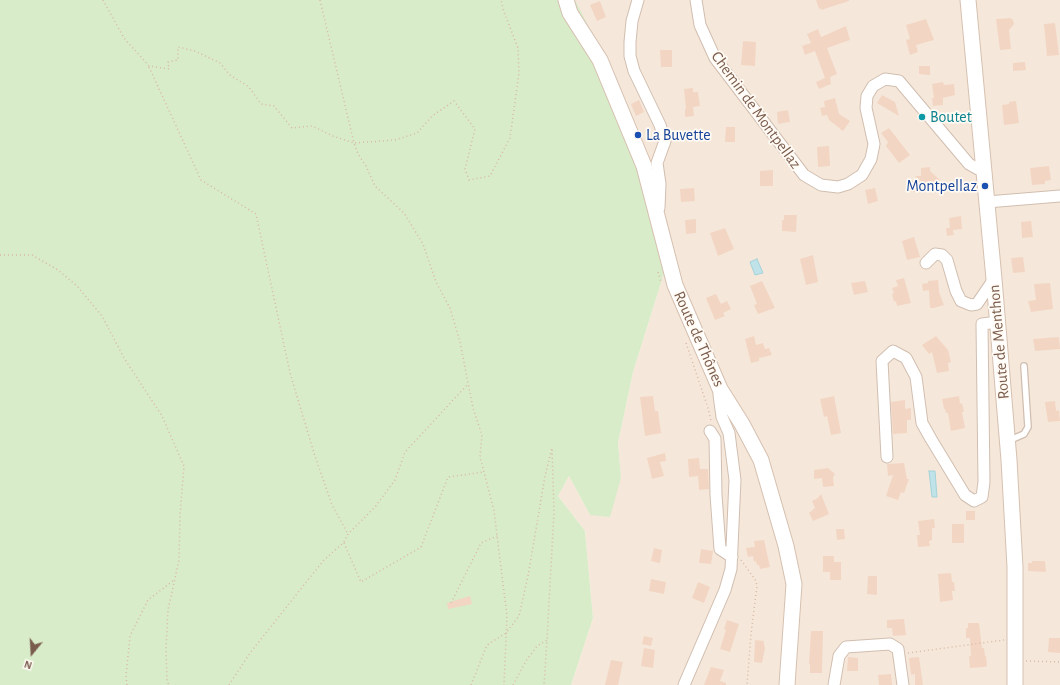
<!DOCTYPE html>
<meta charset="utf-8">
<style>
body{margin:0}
#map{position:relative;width:1060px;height:685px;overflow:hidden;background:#fdf6ec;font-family:"Alegreya Sans",sans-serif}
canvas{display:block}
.north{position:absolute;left:12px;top:633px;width:40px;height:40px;-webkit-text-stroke:3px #fffaf3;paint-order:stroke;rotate:198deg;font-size:11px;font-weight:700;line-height:16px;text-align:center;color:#7a5c4d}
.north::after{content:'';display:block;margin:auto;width:14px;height:18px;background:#7a5c4d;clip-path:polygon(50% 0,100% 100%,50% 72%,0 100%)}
</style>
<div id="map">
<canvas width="1060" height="685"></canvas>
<div class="north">N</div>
</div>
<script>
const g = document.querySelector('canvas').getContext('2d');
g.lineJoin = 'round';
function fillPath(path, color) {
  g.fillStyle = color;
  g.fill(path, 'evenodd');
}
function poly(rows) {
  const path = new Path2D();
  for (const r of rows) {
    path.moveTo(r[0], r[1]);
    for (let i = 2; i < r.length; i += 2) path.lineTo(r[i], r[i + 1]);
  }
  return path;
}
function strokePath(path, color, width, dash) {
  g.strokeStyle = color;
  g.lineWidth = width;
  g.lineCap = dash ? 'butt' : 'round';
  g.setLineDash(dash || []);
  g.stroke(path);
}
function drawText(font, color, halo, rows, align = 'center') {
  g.font = font + ' "Alegreya Sans",sans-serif';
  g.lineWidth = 3.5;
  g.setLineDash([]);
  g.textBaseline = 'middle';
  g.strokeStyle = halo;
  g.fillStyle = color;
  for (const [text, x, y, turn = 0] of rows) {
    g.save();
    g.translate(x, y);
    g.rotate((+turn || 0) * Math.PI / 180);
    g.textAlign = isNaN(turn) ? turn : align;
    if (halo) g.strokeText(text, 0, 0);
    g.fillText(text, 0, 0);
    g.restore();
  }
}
const residential = poly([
 [575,0,1060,0,1060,685,571,685,593,618,585,531,558,496,569,476,590,515,621,479,618,443,633,372,664,273]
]);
const green = poly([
 [0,0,575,0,618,84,632,146,664,273,633,372,618,443,621,478,610,517,590,515,569,476,558,496,585,531,593,618,571,685,0,685]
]);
const water = poly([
 [757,259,763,273,755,275,750,262,757,259],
 [929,471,935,471,937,497,932,497,929,471]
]);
const building = poly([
 [816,0,849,0,849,1,821,10,821,8,819,9],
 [600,1,606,17,597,21,590,5],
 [1010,18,1013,20,1014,24,1009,30,1011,49,1000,50,996,19],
 [926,19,934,40,916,45,918,52,910,55,906,40,910,39,906,25],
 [1055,23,1059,55,1047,56,1044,24],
 [846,26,850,40,827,48,837,74,830,77,831,84,819,89,816,82,825,78,815,51,805,55,802,46,811,43,807,34,818,29,821,37],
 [743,41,756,42,755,66,741,65],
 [660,50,672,50,672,67,661,67],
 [1025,62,1026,70,1013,71,1013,63],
 [919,66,930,66,930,75,919,74],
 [943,82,944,85,954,84,955,95,943,98,943,105,933,106,932,98,934,98,932,84],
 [693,88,693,92,698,92,700,106,693,107,694,116,685,117,685,109,686,108,684,89],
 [882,95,895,102,899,116,877,103],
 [835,98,839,114,850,121,843,131,829,120,827,115,822,116,820,108,825,107,824,101],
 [639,100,644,112,636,116,631,104],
 [1016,101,1019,123,1004,125,1002,105,1009,104,1009,102],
 [788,110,790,122,778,124,777,112],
 [726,127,735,127,735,142,725,142],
 [889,128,910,155,899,163,886,146,888,142,881,133],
 [829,146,830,166,818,167,817,147],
 [1049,166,1051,180,1045,181,1045,184,1032,185,1030,168],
 [930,167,930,171,940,180,935,186,936,193,915,176,921,176,921,168],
 [773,170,773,186,760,186,760,171],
 [910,181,917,181,917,192,911,192],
 [694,188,695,201,681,202,680,189],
 [875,188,878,201,868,204,865,190],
 [784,215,797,215,796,232,782,231,782,220,784,220],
 [961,216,962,229,953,230,954,235,947,236,946,228,950,228,949,218],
 [696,219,696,233,686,234,685,220],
 [1031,221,1033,237,1022,238,1021,222],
 [725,228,734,249,718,256,710,233],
 [914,237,920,257,907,260,902,241],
 [813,255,818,282,806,285,800,259],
 [1023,257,1025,272,1013,273,1011,258],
 [904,278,911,303,897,306,896,301,894,302,892,294,894,293,892,288,898,286,896,280],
 [938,280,939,292,944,305,934,308,930,308,929,290,923,291,922,284,928,283,928,281],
 [762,281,775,308,758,314,754,305,757,304,750,286],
 [865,281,868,292,854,295,851,283],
 [1050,283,1053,309,1031,312,1028,301,1036,300,1034,284],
 [716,294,721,304,727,301,731,309,723,313,725,316,715,320,706,298],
 [754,336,756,345,763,343,765,349,769,348,772,355,759,358,759,361,751,363,745,339],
 [936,336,948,350,951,362,948,363,949,371,937,373,932,352,929,354,922,345],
 [1059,337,1060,349,1035,351,1033,339],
 [653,396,655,411,658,411,661,433,645,436,640,397],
 [834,396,841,433,831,435,827,416,824,417,820,399],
 [959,396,960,404,962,403,964,412,962,412,965,428,951,431,948,413,946,413,945,409,944,409,942,399],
 [905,400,905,409,911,408,911,420,907,420,907,433,893,434,891,402],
 [1055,401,1056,411,1059,410,1060,421,1048,422,1045,402],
 [665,453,666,461,660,462,664,476,652,479,647,458],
 [699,458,700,469,708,469,709,489,699,490,698,476,689,477,688,459],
 [904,463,907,479,909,479,904,493,901,492,898,500,886,496,893,475,888,476,887,464],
 [828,468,835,474,833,478,834,486,823,487,822,478,814,479,814,470],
 [821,494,829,514,813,521,809,513,815,508,812,501,818,498],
 [966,511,975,511,975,520,966,520],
 [934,519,935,528,932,528,932,540,929,541,930,546,918,547,917,535,920,535,918,521],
 [952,524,964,524,964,543,952,543],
 [836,529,844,529,845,539,837,540],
 [764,540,770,567,760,569,759,565,757,565,756,561,754,562,753,556,748,557,746,548,755,547,754,541],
 [654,548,662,550,660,563,651,561],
 [701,549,713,551,711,564,699,563],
 [823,556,834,556,834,562,841,562,841,580,830,580,830,572,823,572],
 [1032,561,1045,561,1046,572,1028,571,1028,563,1032,563],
 [951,573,952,582,954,582,955,591,952,591,953,600,940,602,938,574],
 [868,576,877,576,877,595,867,594],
 [651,579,666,582,664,594,649,591],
 [698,582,710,587,704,603,692,598],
 [470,596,472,604,448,609,447,603],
 [904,619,906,635,893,636,892,628,887,628,887,620],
 [727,620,739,624,730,652,720,649,726,630,724,629],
 [968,623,979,623,982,648,984,648,985,656,986,656,987,666,984,667,970,668,969,656,971,656,970,638,966,638,966,628,968,628],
 [811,631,823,631,822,673,810,673,810,664,809,664],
 [644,636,653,638,651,646,642,644],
 [1049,638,1060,638,1060,653,1048,652],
 [755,640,764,641,764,645,765,648,762,663,754,662],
 [644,648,655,650,653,668,641,666],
 [848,657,858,658,858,671,847,671],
 [919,657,923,685,915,685,915,674,911,675,909,658],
 [611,660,623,662,618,685,605,685],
 [711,667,724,670,720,681,726,683,726,685,704,685],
 [891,674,892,685,879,685,878,675]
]);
const path = poly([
 [103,0,124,38,149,66,169,69,168,62,178,60,178,47,195,51,220,63,230,75,249,87,261,104,274,106,292,128,312,126,333,136,354,143,358,154,366,166,375,186,404,213,423,244,436,282,450,308,460,342,473,408,482,435,480,457,494,511,507,616,504,685],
 [320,0,354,143,395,140,417,133,432,116,454,101,475,129,465,169,469,180,490,176,510,138,519,73,518,48,504,12,501,0],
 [149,67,201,180,256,214,290,373,314,453,332,505,348,534],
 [0,255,32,255,58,270,77,286,102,316,124,358,162,416,184,466,180,515,179,560,168,610,166,649,167,681,169,685],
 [658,272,661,282],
 [686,343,708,408,711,421],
 [344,543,361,582,421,547,448,477,484,472],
 [741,560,756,581,757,586,751,634,747,685],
 [451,603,481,543,497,536],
 [908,653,1004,640],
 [1026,661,1060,662],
 [127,685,126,676,130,636,148,600,174,580],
 [229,685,250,653,323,561,344,542,348,534,375,507,395,480,405,452,468,384],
 [471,685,487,645,506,633,519,616,528,576,545,476,552,448,554,512,547,640],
 [513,685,526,661,537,646,547,640,544,685]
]);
const lane = poly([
 [1008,441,1024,434,1028,427,1024,366]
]);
const street = poly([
 [638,0,632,21,630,42,630,56,634,71,660,125,665,141,657,163,660,184,659,208],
 [696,0,700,25,715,58,804,175,821,185,838,187,848,184,862,175,871,159,874,144,866,108,867,96,873,86,885,79,899,81,969,164,978,169,984,169],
 [987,202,1060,196],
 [926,263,935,254,942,255,947,260,956,291,961,301,971,305,977,304,994,279],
 [710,431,715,439,716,495,720,549,732,557],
 [887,457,882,361,893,351,906,358,916,377,922,423,931,439,965,495,974,501,982,497,984,482,982,324,998,322],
 [684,685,725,590,731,569,735,480,729,433,722,417,719,395,720,389],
 [834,685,839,656,846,647,890,644,898,649,903,685]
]);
const secondary = poly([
 [566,0,570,13,600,60,644,166,675,285,720,389,742,424,761,460,786,546,794,584,787,685],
 [968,0,994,279,1009,460,1015,567,1015,685]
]);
const markers = [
 [922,117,4,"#0f9aa8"],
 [638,135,4,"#1a4fb4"],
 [985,186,4,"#1a4fb4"]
];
const streetNames = [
 ["Chemin de Montpellaz",756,110,54],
 ["Route de Thônes",699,339,66],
 ["Route de Menthon",999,342,-95]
];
const cultureNames = [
 ["Boutet",930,117]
];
const transitNames = [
 ["La Buvette",646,135],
 ["Montpellaz",977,186,"right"]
];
fillPath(residential, '#f5e8da');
fillPath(green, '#d8ecc9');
fillPath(water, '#bfe3e8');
strokePath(water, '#a5d3da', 1);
fillPath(building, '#f3d5c3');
strokePath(lane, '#d1beb0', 8);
strokePath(street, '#d1beb0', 13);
strokePath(secondary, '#d6c0b0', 17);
strokePath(path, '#d9b8a5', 1.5, [1, 3]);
strokePath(lane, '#fff', 5.5);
strokePath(street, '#fff', 11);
strokePath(secondary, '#fff', 15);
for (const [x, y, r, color] of markers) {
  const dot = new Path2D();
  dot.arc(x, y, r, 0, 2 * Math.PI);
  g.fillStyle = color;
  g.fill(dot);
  strokePath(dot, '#fffaf3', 1.5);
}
drawText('16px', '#7a5c4d', '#fffaf3', streetNames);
drawText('16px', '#0d838f', '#fffaf3', cultureNames, 'left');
drawText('16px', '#164399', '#fffaf3', transitNames, 'left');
</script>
